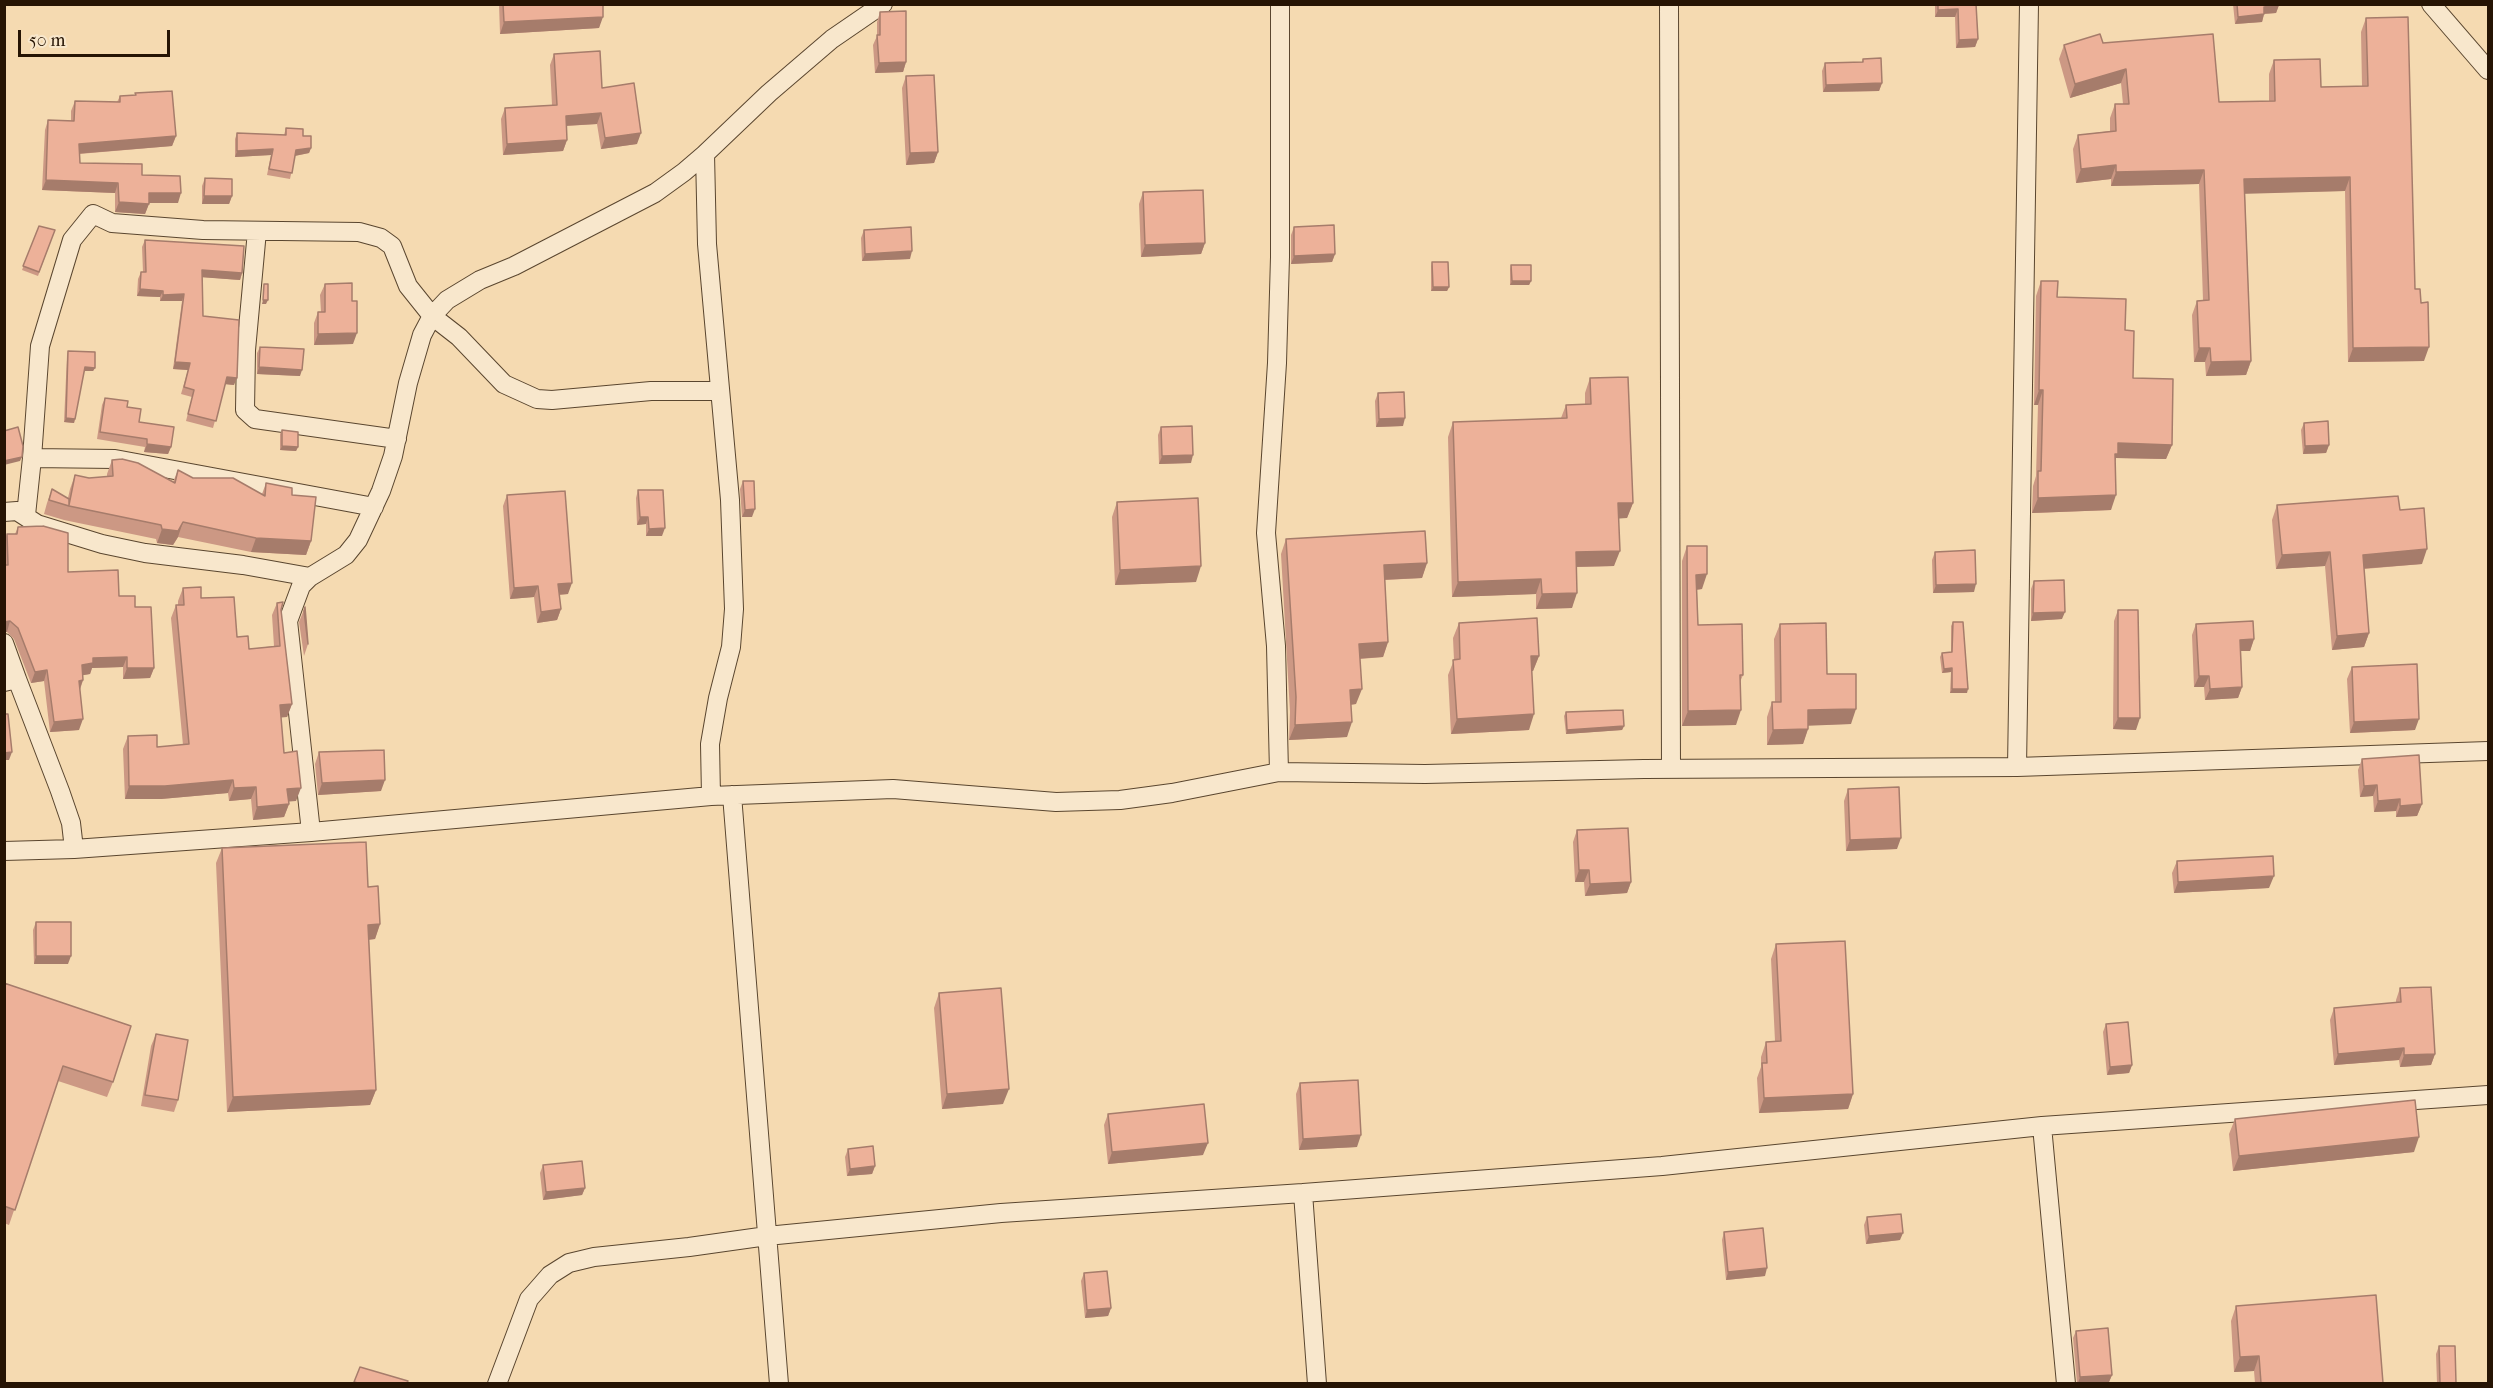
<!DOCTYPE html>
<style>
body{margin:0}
#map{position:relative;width:2493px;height:1388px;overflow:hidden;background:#f5dab1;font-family:"IM FELL French Canon",serif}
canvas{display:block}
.frame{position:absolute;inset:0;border:6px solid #261404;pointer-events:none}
.scale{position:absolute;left:18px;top:30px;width:152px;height:27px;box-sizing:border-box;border:3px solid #261404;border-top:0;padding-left:8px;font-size:18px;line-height:21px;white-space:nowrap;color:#261404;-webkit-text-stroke:4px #f8e7cc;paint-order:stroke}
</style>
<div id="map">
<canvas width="2493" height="1388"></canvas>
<div class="frame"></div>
<div class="scale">50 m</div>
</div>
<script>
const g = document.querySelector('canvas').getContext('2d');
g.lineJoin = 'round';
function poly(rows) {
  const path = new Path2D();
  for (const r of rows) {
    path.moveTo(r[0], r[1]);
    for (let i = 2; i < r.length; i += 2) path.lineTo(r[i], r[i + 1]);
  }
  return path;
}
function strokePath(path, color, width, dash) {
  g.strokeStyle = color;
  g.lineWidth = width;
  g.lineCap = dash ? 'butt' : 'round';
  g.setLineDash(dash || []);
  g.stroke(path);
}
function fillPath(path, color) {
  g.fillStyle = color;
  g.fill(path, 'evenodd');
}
const street = poly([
 [883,4,832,39,769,93,705,154,707,244,730,500,734,609,731,647,718,698,710,744,711,796,893,789,1056,802,1120,800,1172,793,1279,772],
 [1280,4,1280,257,1277,363,1266,533,1276,646,1279,772,1425,774,1644,769,2017,767],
 [1669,4,1671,769],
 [2029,4,2017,767,2488,751],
 [2431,4,2488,70],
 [257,231,246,350,245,410,255,419,397,439],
 [32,458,40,346,72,240,93,214,112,223,203,230,359,232,381,238,392,246,408,286,432,316,459,337,504,384,537,399,552,400,651,391,720,391],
 [4,512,17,511,37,524,102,544,145,553,243,565,310,577],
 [26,515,32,458,115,459,374,507],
 [4,643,17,679],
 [4,682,17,679,60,791,71,823,74,849],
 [732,795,779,1384],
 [311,832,288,621,301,586,310,577,346,555,358,540,381,491,393,456,408,383,422,335,432,316,447,300,480,280,514,266,655,193,684,172,705,154],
 [4,851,74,849,311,832,711,796],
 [2042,1126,2066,1384],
 [1303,1193,1317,1384],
 [497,1384,529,1299,550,1275,569,1263,594,1257,689,1247,767,1236,1001,1213,1303,1193,1662,1166,2042,1126,2488,1095]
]);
const wall = poly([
 [499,4,603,4,599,28,500,34],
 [1935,4,1976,4,1978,39,1975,47,1956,48,1955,17,1935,17],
 [2233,4,2279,4,2279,5,2276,13,2264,14,2262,22,2235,24],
 [880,12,906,62,903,72,875,73,873,45,877,36,877,22],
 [2366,18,2415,289,2424,361,2348,362,2345,191,2245,193,2251,361,2246,375,2206,376,2205,362,2194,362,2192,315,2197,301,2203,300,2199,184,2111,186,2111,179,2076,183,2073,149,2078,135,2110,131,2110,118,2115,104,2123,104,2121,83,2070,98,2059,59,2064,45,2103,43,2219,102,2269,101,2269,74,2274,60,2321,87,2362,86,2361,32],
 [554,54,602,88,637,144,601,149,597,124,566,126,567,140,563,151,503,155,501,119,505,108,552,105,550,65],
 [1863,59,1882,83,1879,91,1823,92,1822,71,1825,63,1862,62],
 [906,76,938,152,934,163,906,165,902,88],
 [135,93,176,136,172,146,79,154,80,163,142,175,178,203,149,203,145,214,115,212,115,193,42,190,45,130,48,120,71,121,71,111,75,101,117,102,120,96,135,95],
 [286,128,303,136,311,148,309,153,295,156,290,179,267,175,271,155,235,157,235,139,237,133,284,135],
 [205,178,232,196,229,204,202,204,202,186],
 [1143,192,1205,243,1201,254,1141,257,1139,204],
 [39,226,55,230,38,276,22,270],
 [1294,227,1335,254,1332,262,1291,264,1291,235],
 [864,230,910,259,862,261,861,238],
 [145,240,242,273,240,280,202,277,203,316,234,385,225,384,213,428,186,421,192,397,181,394,188,370,173,369,182,301,160,301,160,297,137,296,138,279,141,272,143,272,142,247],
 [1432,262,1449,287,1447,291,1431,291,1431,266],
 [1511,265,1531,281,1529,285,1510,285,1510,269],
 [2041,281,2057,297,2125,330,2133,378,2172,445,2166,459,2116,458,2115,462,2111,510,2032,513,2033,486,2036,476,2038,405,2034,405,2036,296],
 [325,284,353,344,314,345,314,323,318,312,321,312,320,295],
 [260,347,300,376,257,374,257,353],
 [68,351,95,368,93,371,84,371,74,423,64,422,67,355],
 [1590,378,1633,503,1627,518,1618,518,1614,566,1577,567,1572,608,1536,609,1536,594,1452,597,1448,437,1453,422,1561,418,1566,405,1585,404,1585,393],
 [1378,393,1403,426,1376,427,1375,401],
 [105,398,171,447,168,454,144,452,145,447,97,439,102,405],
 [2304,423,2329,445,2326,453,2303,454,2301,430],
 [1161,427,1191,463,1159,464,1158,435],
 [282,430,298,447,296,451,280,450,280,434],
 [112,460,173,482,178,470,193,478,262,494,266,483,292,495,311,541,306,555,251,552,178,537,173,545,157,543,156,539,64,520,44,514,47,503,52,489,68,498,70,489,75,475,89,478,107,477,107,474],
 [743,481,752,517,742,517,740,489],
 [638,490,662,536,646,536,646,524,637,525,636,498],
 [507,495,568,594,559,595,561,609,557,620,537,623,534,597,510,599,503,506],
 [1117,502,1196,582,1115,585,1112,517],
 [2277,505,2400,510,2422,564,2364,569,2369,633,2364,647,2332,650,2325,566,2276,569,2272,520],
 [18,527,68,572,119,596,135,607,154,668,150,678,123,679,123,667,92,668,90,674,83,675,83,680,80,690,79,730,50,732,44,681,31,683,14,639,7,632,4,632,4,542,7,534,15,534],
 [1286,539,1427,563,1422,578,1385,580,1388,642,1383,657,1360,659,1356,704,1351,705,1347,737,1289,740,1290,712,1281,554],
 [1687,546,1702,589,1697,590,1698,625,1743,675,1740,682,1736,725,1682,726,1682,561],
 [1935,552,1974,592,1933,593,1932,560],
 [2034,581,2062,619,2031,621,2031,589],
 [183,588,201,598,249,649,274,646,272,615,277,603,281,610,292,704,287,717,281,717,284,753,296,801,288,801,289,804,284,817,253,820,251,799,229,801,228,793,161,799,125,799,123,749,128,736,157,747,183,745,171,618,176,605,178,605,178,601],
 [305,607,308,644,304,656,299,622],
 [2118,610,2136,730,2113,729,2114,621],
 [1953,622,1967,693,1950,693,1951,672,1942,673,1940,657,1942,653,1951,652,1951,626],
 [1459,623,1539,656,1533,671,1532,671,1529,730,1451,734,1448,675,1454,660,1453,638],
 [1780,624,1827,674,1851,724,1808,725,1808,729,1803,744,1767,745,1767,717,1772,702,1775,702,1774,639],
 [2196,624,2254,639,2250,651,2241,651,2242,687,2238,698,2205,700,2204,687,2194,687,2192,635],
 [2352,667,2415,730,2350,733,2347,679],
 [1566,712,1624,726,1622,730,1566,734,1564,716],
 [319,752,381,791,318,795,315,764],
 [2362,759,2422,804,2417,816,2396,817,2396,811,2374,812,2373,796,2360,797,2358,770],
 [1848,789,1897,849,1846,851,1844,801],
 [1577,830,1631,882,1627,893,1585,896,1584,882,1575,882,1573,842],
 [222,848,368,887,380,924,375,939,369,940,376,1090,370,1105,227,1112,216,863],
 [2177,861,2269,888,2174,893,2172,873],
 [36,922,68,964,34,964,33,930],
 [1776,944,1853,1094,1848,1109,1759,1113,1757,1078,1761,1067,1761,1057,1766,1042,1775,1041,1771,959],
 [4,983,113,1082,107,1097,58,1081,9,1225,4,1223],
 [2400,988,2435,1054,2431,1065,2400,1067,2399,1060,2334,1065,2330,1020,2334,1008,2396,1003,2396,1000],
 [939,993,1003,1104,942,1109,934,1008],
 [2106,1024,2132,1065,2129,1073,2107,1075,2103,1032],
 [156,1034,178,1100,174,1112,141,1106,151,1046],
 [1300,1083,1357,1147,1299,1150,1296,1094],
 [1108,1114,1203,1155,1108,1164,1104,1125],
 [2235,1119,2414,1152,2233,1171,2229,1134],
 [848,1149,875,1166,872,1174,847,1176,845,1157],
 [543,1165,585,1188,582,1195,543,1200,540,1173],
 [1867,1217,1900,1240,1866,1244,1864,1225],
 [1724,1232,1765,1276,1726,1280,1722,1240],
 [1084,1273,1111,1308,1108,1316,1085,1318,1081,1281],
 [2236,1306,2383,1383,2255,1383,2254,1371,2234,1372,2231,1321],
 [2076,1331,2112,1375,2109,1382,2077,1383,2073,1338],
 [2439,1346,2456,1383,2437,1383,2436,1354]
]);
const shadedWall = poly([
 [2279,5,2276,13,2261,14,2264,7],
 [1958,9,1955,17,1935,17,1938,10],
 [2264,14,2262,22,2235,24,2238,17],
 [603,17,599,28,500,34,504,22],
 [1978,39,1975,47,1956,48,1959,40],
 [906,62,903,72,875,73,879,63],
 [2126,69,2121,83,2070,98,2075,84],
 [1882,83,1879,91,1823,92,1826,85],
 [601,113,597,124,562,126,566,116],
 [641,133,637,144,601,149,605,138],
 [176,136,172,146,75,154,79,144],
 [567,140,563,151,503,155,507,144],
 [311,148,309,153,294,156,296,150],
 [273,149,271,155,235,157,237,151],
 [938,152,934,163,906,165,910,153],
 [2116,165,2111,179,2076,183,2081,169],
 [2204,170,2199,184,2111,186,2116,172],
 [2350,177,2345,191,2239,194,2244,179],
 [46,180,118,183,115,193,42,190],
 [149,193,181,193,178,203,145,203],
 [204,196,232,196,229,204,202,204],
 [119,202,149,204,145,214,115,212],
 [1205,243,1201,254,1141,257,1145,245],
 [912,251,910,259,862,261,865,254],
 [1335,254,1332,262,1291,264,1294,256],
 [202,270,242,273,240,280,199,277],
 [1512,281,1531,281,1529,285,1510,285],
 [1433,287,1449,287,1447,291,1431,291],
 [140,289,163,291,160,297,137,296],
 [184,294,182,301,160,301,163,295],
 [263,300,268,300,266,304,262,304],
 [357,333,353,344,314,345,318,334],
 [2429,347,2424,361,2348,362,2353,348],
 [2199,348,2210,348,2205,362,2194,362],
 [2251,361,2246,375,2206,376,2211,362],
 [175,362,190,363,188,370,173,369],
 [85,367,95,368,93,371,83,371],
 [259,367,302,370,300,376,257,374],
 [227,377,237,378,234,385,224,384],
 [2039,390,2043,390,2038,405,2034,405],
 [66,418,75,419,74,423,64,422],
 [1405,418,1403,426,1376,427,1379,419],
 [2118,443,2172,445,2166,459,2116,458,2112,469,2109,469],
 [147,444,171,447,168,454,144,452],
 [2329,445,2326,453,2303,454,2305,446],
 [282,446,298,447,296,451,280,450],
 [1193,455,1191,463,1159,464,1162,456],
 [22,457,20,461,4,465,4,461],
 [2116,495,2111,510,2032,513,2038,498],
 [1618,503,1633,503,1627,518,1612,519],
 [755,509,752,517,742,517,745,510],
 [640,517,648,517,646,524,637,525],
 [183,522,178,537,173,545,157,543,162,529],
 [665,528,662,536,646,536,649,529],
 [256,538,311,541,306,555,251,552],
 [2427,549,2422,564,2358,569,2363,555],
 [1620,551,1614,566,1571,567,1576,552],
 [2330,552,2325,566,2276,569,2282,555],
 [1427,563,1422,578,1379,580,1384,565],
 [1201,566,1196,582,1115,585,1120,570],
 [1707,574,1702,589,1691,590,1696,575],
 [1541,579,1536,594,1452,597,1458,582],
 [572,583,568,594,554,595,558,584],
 [1976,584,1974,592,1933,593,1936,585],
 [538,586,534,597,510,599,514,588],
 [1577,593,1572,608,1536,609,1542,594],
 [561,609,557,620,537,623,541,612],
 [2065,612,2062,619,2031,621,2033,613],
 [10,621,7,632,4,632,4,622],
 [2369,633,2364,647,2332,650,2337,636],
 [2254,639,2250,651,2236,651,2240,640],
 [1388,642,1383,657,1353,659,1359,644],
 [1531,656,1539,656,1533,671,1525,671],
 [127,657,123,667,92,668,90,674,78,676,82,665,93,658],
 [127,668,154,668,150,678,123,679],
 [1952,668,1951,672,1942,673,1944,669],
 [47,670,44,681,31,683,35,672],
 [2199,676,2209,676,2204,687,2194,687],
 [83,680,79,691,79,681],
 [2242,687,2238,698,2205,700,2210,689],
 [1362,689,1356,704,1345,705,1350,690],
 [1952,689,1968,689,1967,693,1950,693],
 [292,704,287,717,276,718,280,705],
 [1856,709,1851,724,1802,726,1808,710],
 [1741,710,1736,725,1682,726,1688,711],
 [1534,714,1529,730,1451,734,1457,719],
 [2118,718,2140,718,2136,730,2113,729],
 [83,719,79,730,50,732,54,722],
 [2419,719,2415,730,2350,733,2354,722],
 [1352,722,1347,737,1289,740,1295,725],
 [1624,726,1622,730,1566,734,1567,730],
 [1808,729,1803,744,1767,745,1773,730],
 [12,752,9,760,4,760,4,753],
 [233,780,228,793,161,799,125,799,129,786],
 [385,780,381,791,318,795,322,783],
 [2377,785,2373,796,2360,797,2364,786],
 [256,787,251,799,229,801,234,788],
 [301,788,296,801,283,802,287,789],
 [2400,799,2396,811,2374,812,2378,801],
 [289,804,284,817,253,820,257,807],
 [2422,804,2417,816,2396,817,2400,806],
 [1901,838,1897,849,1846,851,1850,840],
 [1579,870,1589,870,1584,882,1575,882],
 [2274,876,2269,888,2174,893,2178,882],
 [1631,882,1627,893,1585,896,1590,884],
 [380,924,375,939,363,940,368,925],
 [36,956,71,956,68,964,34,964],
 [2404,1048,2399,1060,2334,1065,2338,1054],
 [2435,1054,2431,1065,2400,1067,2404,1055],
 [2132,1065,2129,1073,2107,1075,2110,1067],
 [1009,1089,1003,1104,942,1109,947,1094],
 [376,1090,370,1105,227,1112,233,1097],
 [1853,1094,1848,1109,1759,1113,1764,1098],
 [1361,1135,1357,1147,1299,1150,1303,1139],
 [2419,1137,2414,1152,2233,1171,2239,1156],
 [1208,1143,1203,1155,1108,1164,1112,1152],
 [875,1166,872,1174,847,1176,850,1169],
 [585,1188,582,1195,543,1200,546,1192],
 [1903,1233,1900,1240,1866,1244,1869,1236],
 [1767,1268,1765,1276,1726,1280,1728,1272],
 [1111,1308,1108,1316,1085,1318,1087,1310],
 [2259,1356,2254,1371,2234,1372,2240,1357],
 [2112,1375,2109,1382,2078,1383,2080,1377]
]);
const building = poly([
 [503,4,603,4,603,17,504,22,503,4],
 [1938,4,1976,4,1978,39,1959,40,1958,9,1938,10,1938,4],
 [2237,4,2279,4,2279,5,2264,7,2264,14,2238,17,2237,4],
 [906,11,906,62,879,63,877,35,880,35,880,12,906,11],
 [2408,17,2415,289,2420,289,2421,303,2428,302,2429,347,2353,348,2350,177,2244,179,2251,361,2211,362,2210,348,2199,348,2197,301,2209,300,2204,170,2116,172,2116,165,2081,169,2078,135,2116,131,2115,104,2129,104,2126,69,2075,84,2064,45,2100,34,2103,43,2213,34,2219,102,2275,101,2274,60,2320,59,2321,87,2368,86,2366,18,2408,17],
 [600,51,602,88,634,83,641,133,605,138,601,113,566,116,567,140,507,144,505,108,557,105,554,54,600,51],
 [1881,58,1882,83,1826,85,1825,63,1863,62,1863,59,1881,58],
 [934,75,938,152,910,153,906,76,934,75],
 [172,91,176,136,79,144,80,163,142,164,142,175,180,176,181,193,149,193,149,204,119,202,118,183,46,180,48,120,74,121,75,101,120,102,120,96,136,95,135,93,172,91],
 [286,128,303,129,303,136,311,136,311,148,296,150,292,173,269,169,273,149,237,151,237,133,286,135,286,128],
 [205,178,232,179,232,196,204,196,205,178],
 [1203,190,1205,243,1145,245,1143,192,1203,190],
 [1334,225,1335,254,1294,256,1294,227,1334,225],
 [39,226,55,230,39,272,23,266,39,226],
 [911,227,912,251,865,254,864,230,911,227],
 [145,240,244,246,242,273,202,270,203,316,239,320,237,378,227,377,216,421,188,414,194,390,184,387,190,363,175,362,184,294,163,295,163,291,140,289,141,272,146,272,145,240],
 [1432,262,1448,262,1449,287,1433,287,1432,262],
 [1511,265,1531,265,1531,281,1512,281,1511,265],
 [2041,281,2058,281,2057,297,2126,299,2125,330,2134,331,2133,378,2173,379,2172,445,2118,443,2118,454,2115,454,2116,495,2038,498,2038,471,2041,471,2043,390,2039,390,2041,281],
 [352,283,352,301,357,301,357,333,318,334,318,312,325,312,325,284,352,283],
 [264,284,268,284,268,300,263,300,264,284],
 [260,347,304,349,302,370,259,367,260,347],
 [68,351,95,352,95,368,85,367,75,419,66,418,68,351],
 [1628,377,1633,503,1618,503,1620,551,1576,552,1577,593,1542,594,1541,579,1458,582,1453,422,1567,418,1566,405,1591,404,1590,378,1628,377],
 [1404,392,1405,418,1379,419,1378,393,1404,392],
 [105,398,128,401,127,407,141,409,139,422,174,427,171,447,147,444,147,439,100,432,105,398],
 [2328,421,2329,445,2305,446,2304,423,2328,421],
 [1192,426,1193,455,1162,456,1161,427,1192,426],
 [18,427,23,446,22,457,4,461,4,431,18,427],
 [282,430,298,432,298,447,282,446,282,430],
 [122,459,138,463,175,483,178,470,193,478,233,478,265,496,266,483,292,488,292,495,316,497,311,541,256,538,183,522,178,531,162,529,161,525,69,506,49,500,52,489,69,499,69,505,75,475,89,478,113,476,112,460,122,459],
 [743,481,754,481,755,509,745,510,743,481],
 [638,490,663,490,665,528,649,529,648,517,640,517,638,490],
 [565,491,572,583,558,584,561,609,541,612,538,586,514,588,507,495,565,491],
 [2398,496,2400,510,2424,508,2427,549,2363,555,2369,633,2337,636,2330,552,2282,555,2277,505,2398,496],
 [1198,498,1201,566,1120,570,1117,502,1198,498],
 [43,526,68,533,68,572,118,570,119,596,135,596,135,607,151,607,154,668,127,668,127,657,93,658,93,663,82,665,83,680,79,681,83,719,54,722,47,670,35,672,18,628,10,621,4,622,4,565,8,565,7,534,17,534,18,527,43,526],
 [1425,531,1427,563,1384,565,1388,642,1359,644,1362,689,1350,690,1352,722,1295,725,1296,697,1286,539,1425,531],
 [1687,546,1707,546,1707,574,1696,575,1698,625,1742,624,1743,675,1740,675,1741,710,1688,711,1687,546],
 [1975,550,1976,584,1936,585,1935,552,1975,550],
 [2064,580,2065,612,2033,613,2034,581,2064,580],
 [201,587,201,598,234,597,237,637,248,636,249,649,280,646,277,603,283,602,281,610,292,704,280,705,284,753,297,751,301,788,287,789,289,804,257,807,256,787,234,788,233,780,165,786,129,786,128,736,157,735,157,747,189,744,176,605,184,605,183,588,201,587],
 [305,607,308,644,304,611,305,607],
 [2118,610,2138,610,2140,718,2118,718,2118,610],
 [1537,618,1539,656,1531,656,1534,714,1457,719,1453,660,1460,659,1459,623,1537,618],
 [2253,621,2254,639,2240,640,2242,687,2210,689,2209,676,2199,676,2196,624,2253,621],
 [1953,622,1963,622,1968,689,1952,689,1952,668,1944,669,1942,653,1952,652,1953,622],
 [1826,623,1827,674,1856,674,1856,709,1808,710,1808,729,1773,730,1772,702,1781,702,1780,624,1826,623],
 [2417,664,2419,719,2354,722,2352,667,2417,664],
 [1623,710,1624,726,1567,730,1566,712,1623,710],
 [4,714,8,714,12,752,4,753,4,714],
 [384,750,385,780,322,783,319,752,384,750],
 [2419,755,2422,804,2400,806,2400,799,2378,801,2377,785,2364,786,2362,759,2419,755],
 [1899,787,1901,838,1850,840,1848,789,1899,787],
 [1628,828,1631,882,1590,884,1589,870,1579,870,1577,830,1628,828],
 [366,842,368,887,378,886,380,924,368,925,376,1090,233,1097,222,848,366,842],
 [2273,856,2274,876,2178,882,2177,861,2273,856],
 [36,922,71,922,71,956,36,956,36,922],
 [1845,941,1853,1094,1764,1098,1762,1063,1767,1063,1766,1042,1781,1041,1776,944,1845,941],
 [4,983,131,1026,113,1082,63,1066,15,1210,4,1206,4,983],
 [2431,987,2435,1054,2404,1055,2404,1048,2338,1054,2334,1008,2401,1002,2400,988,2431,987],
 [1001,988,1009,1089,947,1094,939,993,1001,988],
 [2128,1022,2132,1065,2110,1067,2106,1024,2128,1022],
 [156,1034,188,1040,178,1100,145,1095,156,1034],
 [1358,1080,1361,1135,1303,1139,1300,1083,1358,1080],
 [2415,1100,2419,1137,2239,1156,2235,1119,2415,1100],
 [1204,1104,1208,1143,1112,1152,1108,1114,1204,1104],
 [873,1146,875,1166,850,1169,848,1149,873,1146],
 [582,1161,585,1188,546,1192,543,1165,582,1161],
 [1901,1214,1903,1233,1869,1236,1867,1217,1901,1214],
 [1763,1228,1767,1268,1728,1272,1724,1232,1763,1228],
 [1107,1271,1111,1308,1087,1310,1084,1273,1107,1271],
 [2376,1295,2383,1383,2261,1383,2259,1356,2240,1357,2236,1306,2376,1295],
 [2108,1328,2112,1375,2080,1377,2076,1331,2108,1328],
 [2439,1346,2455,1346,2456,1383,2440,1383,2439,1346],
 [360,1367,408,1381,407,1383,358,1383,354,1382,360,1367]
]);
strokePath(street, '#5a462f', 20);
strokePath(street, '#f8e7cc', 18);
fillPath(wall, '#cc9884');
fillPath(shadedWall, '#a67c6b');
fillPath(building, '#edb199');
strokePath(building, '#a67c6b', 1.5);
</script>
